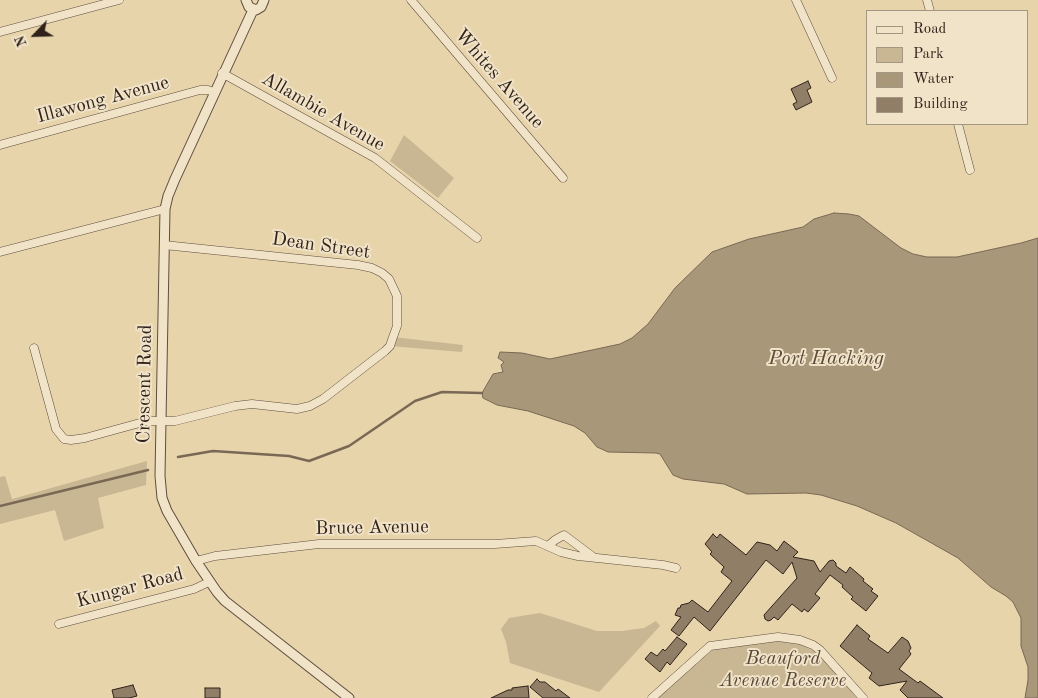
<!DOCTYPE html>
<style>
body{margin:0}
#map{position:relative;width:1038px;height:698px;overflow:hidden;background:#e8d4ab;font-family:"Old Standard TT",serif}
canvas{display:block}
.legend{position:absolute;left:866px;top:10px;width:162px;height:115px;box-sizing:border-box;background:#f0e3c8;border:1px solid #a39683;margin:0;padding:6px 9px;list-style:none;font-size:15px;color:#30221b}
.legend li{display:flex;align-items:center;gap:10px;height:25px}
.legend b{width:25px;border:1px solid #a39683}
.north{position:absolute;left:10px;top:10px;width:50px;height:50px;-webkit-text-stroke:4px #f0e3c8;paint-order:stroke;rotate:246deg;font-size:14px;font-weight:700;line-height:20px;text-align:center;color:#30221b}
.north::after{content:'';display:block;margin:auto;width:18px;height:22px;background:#30221b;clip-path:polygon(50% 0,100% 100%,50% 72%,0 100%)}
</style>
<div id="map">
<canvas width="1038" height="698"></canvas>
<ul class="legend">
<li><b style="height:6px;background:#f0e3c8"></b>Road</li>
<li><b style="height:14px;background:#c9b693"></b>Park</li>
<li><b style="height:14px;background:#a9977a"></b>Water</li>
<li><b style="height:14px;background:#907f66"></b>Building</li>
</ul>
<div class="north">N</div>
</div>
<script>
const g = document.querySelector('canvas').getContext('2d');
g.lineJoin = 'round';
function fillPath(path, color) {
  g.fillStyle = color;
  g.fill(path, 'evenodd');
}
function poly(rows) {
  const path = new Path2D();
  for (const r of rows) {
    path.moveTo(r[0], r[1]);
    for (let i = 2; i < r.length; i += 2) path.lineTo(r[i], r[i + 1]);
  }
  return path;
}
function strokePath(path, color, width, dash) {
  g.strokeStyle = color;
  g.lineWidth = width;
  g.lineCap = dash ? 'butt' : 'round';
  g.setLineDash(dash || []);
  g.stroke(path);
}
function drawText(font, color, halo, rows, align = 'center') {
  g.font = font + ' "Old Standard TT",serif';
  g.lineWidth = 4;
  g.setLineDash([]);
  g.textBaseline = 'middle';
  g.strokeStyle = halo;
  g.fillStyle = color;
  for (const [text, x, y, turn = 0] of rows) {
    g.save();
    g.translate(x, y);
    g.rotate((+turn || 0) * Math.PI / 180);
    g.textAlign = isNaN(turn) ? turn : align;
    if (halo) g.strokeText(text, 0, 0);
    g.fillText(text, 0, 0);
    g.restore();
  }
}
const green = poly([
 [404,135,454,178,438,198,390,161],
 [393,337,463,345,462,352,390,346],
 [147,461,146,485,98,498,104,528,64,541,55,510,0,524,0,477,5,476,12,499],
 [540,613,597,631,622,631,644,628,656,621,660,626,599,692,510,663,506,642,501,629,509,618],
 [776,641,800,644,824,657,856,698,658,698,716,647]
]);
const water = poly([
 [834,213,849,214,859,216,901,248,913,254,927,257,957,257,1021,243,1038,238,1038,698,1025,698,1028,680,1028,667,1021,646,1021,618,1013,602,1006,596,991,587,958,558,896,523,857,506,821,495,806,493,747,494,724,484,683,479,673,475,660,454,656,453,608,452,597,447,585,433,574,426,528,411,497,405,483,398,482,393,493,374,503,372,501,365,504,362,498,358,500,352,522,353,550,359,620,344,632,338,648,324,675,288,712,252,749,239,803,227,814,219,834,213]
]);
const stream = poly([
 [178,457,213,451,289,456,309,461,349,446,415,401,442,392,482,393],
 [0,506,148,470]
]);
const building = poly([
 [808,81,811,88,807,90,812,102,796,110,793,104,797,102,791,89,808,81],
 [713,534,717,538,720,534,746,555,757,542,770,545,777,551,784,541,798,552,793,557,814,561,820,572,829,561,833,560,836,563,836,566,846,573,850,567,864,579,863,581,873,589,871,591,878,596,866,611,851,599,853,597,842,587,843,585,830,575,815,594,820,598,808,612,804,609,802,612,792,604,778,620,774,617,771,620,768,621,765,619,764,615,797,578,792,562,783,574,766,560,710,631,694,617,679,636,671,630,681,617,675,615,678,608,680,608,681,605,689,603,692,600,708,612,732,581,721,572,724,567,710,554,712,552,705,544,713,534],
 [857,625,870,636,868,639,888,653,902,637,908,641,911,648,909,651,911,654,899,669,918,683,920,681,943,698,908,698,900,690,907,681,879,686,869,678,872,673,840,646,857,625],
 [677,637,687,644,670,665,667,662,660,672,645,659,651,652,657,656,663,649,665,651,677,637],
 [537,679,540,682,545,682,556,691,558,689,570,698,543,698,530,687,537,679],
 [133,685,137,696,129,698,114,698,112,690,133,685],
 [528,686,529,698,491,698,508,690,512,690,512,688,528,686],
 [205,688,220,688,220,698,205,698,205,688]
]);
const minor = poly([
 [411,0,563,178],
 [796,0,832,78],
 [927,0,930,11],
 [0,32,119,0],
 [222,73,375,158,477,238],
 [958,124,970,170],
 [0,145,200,90,208,90,214,92],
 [0,252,165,209],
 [34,348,56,429,64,439,71,440,85,438,147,421,175,421,235,406,252,404,297,409,310,406,323,399,385,351,390,346,393,337,397,326,397,296,389,279,382,273,372,268,358,265,164,245],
 [548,546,555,540,564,535,592,556],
 [196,561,215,556,319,544,495,544,536,541,561,552,578,556,663,565,676,568],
 [59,624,194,589,209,582],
 [652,698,710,646,778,637,800,640,813,645,820,650,863,698]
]);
const tertiary = poly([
 [246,0,249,7,256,10,261,7,264,0],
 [253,10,175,179,168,196,165,209,161,421,160,476,162,498,167,511,196,561,217,592,225,601,349,698]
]);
const streetNames = [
 ["Whites Avenue",499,79,49],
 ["Illawong Avenue",103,100,-15],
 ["Allambie Avenue",323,112,30],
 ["Dean Street",321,246,8],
 ["Crescent Road",145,384,-89],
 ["Bruce Avenue",372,528,-1],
 ["Kungar Road",130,588,-15]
];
const parkNames = [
 ["Beauford",783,659],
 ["Avenue Reserve",783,681]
];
const waterNames = [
 ["Port Hacking",826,359]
];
fillPath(green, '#c9b693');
fillPath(water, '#a9977a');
strokePath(water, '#796854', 1);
strokePath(stream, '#796854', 2.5);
fillPath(building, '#907f66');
strokePath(building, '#30221b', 1);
strokePath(minor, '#5e4e3f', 9);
strokePath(tertiary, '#5e4e3f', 11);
strokePath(minor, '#f0e3c8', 8);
strokePath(tertiary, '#f0e3c8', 9);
drawText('19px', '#30221b', '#f0e3c8', streetNames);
drawText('italic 19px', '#564739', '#f0e3c8', parkNames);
drawText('italic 20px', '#5a4b3c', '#f0e3c8', waterNames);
</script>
